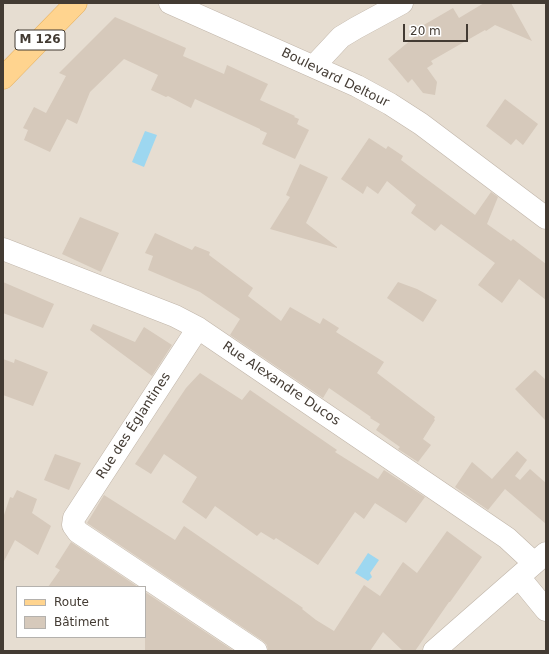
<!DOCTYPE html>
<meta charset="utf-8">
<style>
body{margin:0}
#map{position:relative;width:549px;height:654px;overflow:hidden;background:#f2ece3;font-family:"DejaVu Sans",sans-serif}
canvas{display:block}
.frame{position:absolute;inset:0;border:4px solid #433b33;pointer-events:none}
.legend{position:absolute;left:16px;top:586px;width:130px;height:52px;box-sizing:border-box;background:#fff;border:1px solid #b4b1ad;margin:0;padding:5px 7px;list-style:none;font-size:12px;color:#433b33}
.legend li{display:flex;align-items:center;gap:8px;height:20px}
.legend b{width:20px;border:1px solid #b4b1ad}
.scale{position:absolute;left:403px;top:24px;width:65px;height:18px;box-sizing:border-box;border:2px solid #433b33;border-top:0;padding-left:5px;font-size:12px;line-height:14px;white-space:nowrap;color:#433b33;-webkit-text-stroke:3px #fff;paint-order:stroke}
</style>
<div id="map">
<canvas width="549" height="654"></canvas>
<div class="frame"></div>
<ul class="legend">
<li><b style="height:5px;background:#ffd48f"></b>Route</li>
<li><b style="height:11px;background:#d6c9bb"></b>Bâtiment</li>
</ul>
<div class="scale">20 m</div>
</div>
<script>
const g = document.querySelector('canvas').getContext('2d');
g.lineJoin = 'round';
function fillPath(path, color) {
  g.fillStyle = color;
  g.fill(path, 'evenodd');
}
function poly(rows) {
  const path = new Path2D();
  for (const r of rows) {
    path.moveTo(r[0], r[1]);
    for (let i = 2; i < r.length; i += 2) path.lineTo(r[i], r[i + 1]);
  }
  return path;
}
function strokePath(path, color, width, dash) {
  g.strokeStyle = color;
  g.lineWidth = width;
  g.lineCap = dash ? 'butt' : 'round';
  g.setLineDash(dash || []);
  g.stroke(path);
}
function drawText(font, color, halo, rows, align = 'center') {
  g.font = font + ' "DejaVu Sans",sans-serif';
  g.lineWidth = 3.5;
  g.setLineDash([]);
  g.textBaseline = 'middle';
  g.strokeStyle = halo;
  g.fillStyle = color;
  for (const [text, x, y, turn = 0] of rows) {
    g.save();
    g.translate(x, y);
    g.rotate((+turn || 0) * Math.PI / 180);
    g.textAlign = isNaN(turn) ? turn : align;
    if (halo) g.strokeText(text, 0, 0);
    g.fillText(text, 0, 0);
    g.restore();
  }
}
const residential = poly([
 [3,3,546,3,546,651,3,651],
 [17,587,145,587,145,637,17,637]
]);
const water = poly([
 [145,131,157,135,144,167,132,162],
 [368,553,379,560,370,573,372,577,368,581,355,573]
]);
const building = poly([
 [484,3,511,3,532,41,495,25,486,31,485,30,431,61,433,64,427,68,437,82,435,95,423,93,412,79,408,83,388,59,424,29,422,26,453,8,459,18],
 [115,17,186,48,183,56,224,74,227,65,268,84,260,100,295,116,294,117,299,119,297,124,309,130,295,159,262,144,267,133,260,130,260,129,195,99,191,108,168,96,166,97,151,90,158,75,124,59,90,92,77,124,67,119,50,152,24,140,28,130,23,128,34,107,46,113,66,76,59,73],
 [505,99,538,124,523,145,516,139,511,145,486,126],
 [369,138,386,149,388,146,403,156,401,160,475,215,491,192,498,197,487,224,511,241,513,239,546,264,546,300,519,279,502,303,478,285,495,263,441,224,435,231,411,213,416,205,387,181,378,194,367,186,363,194,341,179],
 [300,164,328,177,306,223,337,247,337,248,270,229,290,197,286,195],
 [80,217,119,233,101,272,62,254],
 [155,233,192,250,195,246,210,252,209,255,253,288,248,296,281,321,290,307,320,324,323,318,339,328,336,332,384,362,377,373,435,417,434,419,435,420,423,439,431,445,418,462,398,449,400,447,376,430,380,424,370,418,371,417,329,388,323,398,230,335,240,319,200,292,148,270,153,256,145,253],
 [3,282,54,304,43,328,3,313],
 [398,282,417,289,437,300,423,322,387,298],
 [93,324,135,342,144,327,172,345,152,376,90,330],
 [3,359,14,363,15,359,48,372,33,406,3,395],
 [535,370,546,380,546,421,515,389],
 [200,373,242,400,250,390,337,450,335,452,378,479,384,470,425,497,406,523,375,503,364,519,355,512,318,565,276,538,274,540,261,532,257,536,215,506,206,519,182,502,197,477,164,454,151,474,135,464,186,388],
 [517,451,527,460,515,476,520,480,530,469,546,483,546,524,505,489,488,510,455,487,472,462,492,479],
 [55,454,81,463,69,490,44,480],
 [17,490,37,499,32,513,51,526,38,555,15,540,3,563,3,518,10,497,13,498],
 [104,495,175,540,184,526,303,608,302,609,316,620,334,631,364,585,380,596,403,562,417,573,447,531,482,557,450,602,449,602,415,651,403,651,383,632,370,651,268,651,267,645,263,641,87,523],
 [71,542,138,587,48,587,60,570,55,567],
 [145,592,234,651,145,651]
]);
const minor = poly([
 [170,3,357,86,390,104,421,124,546,218],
 [314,66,341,37,356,28,402,3],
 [3,249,175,316,198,328,507,538,534,563],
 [198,328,74,518,73,525,78,532,256,651],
 [519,577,546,610],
 [434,651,546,553]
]);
const major = poly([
 [3,78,76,3]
]);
const shields = [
 [40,40,50]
];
const shieldNames = [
 ["M 126",40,40]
];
const streetNames = [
 ["Boulevard Deltour",335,78,26],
 ["Rue Alexandre Ducos",281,384,34],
 ["Rue des Églantines",134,426,-57]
];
fillPath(residential, '#e6ddd1');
fillPath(water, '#9dd7f0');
fillPath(building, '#d6c9bb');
strokePath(minor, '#c0b5a9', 23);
strokePath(major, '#e4af5e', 23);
strokePath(minor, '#fff', 22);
strokePath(major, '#ffd48f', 22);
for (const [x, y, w] of shields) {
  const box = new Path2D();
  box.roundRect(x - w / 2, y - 10, w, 20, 3);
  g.fillStyle = '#fff';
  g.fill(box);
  strokePath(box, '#433b33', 1);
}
drawText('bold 12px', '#433b33', null, shieldNames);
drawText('13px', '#433b33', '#fff', streetNames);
</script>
